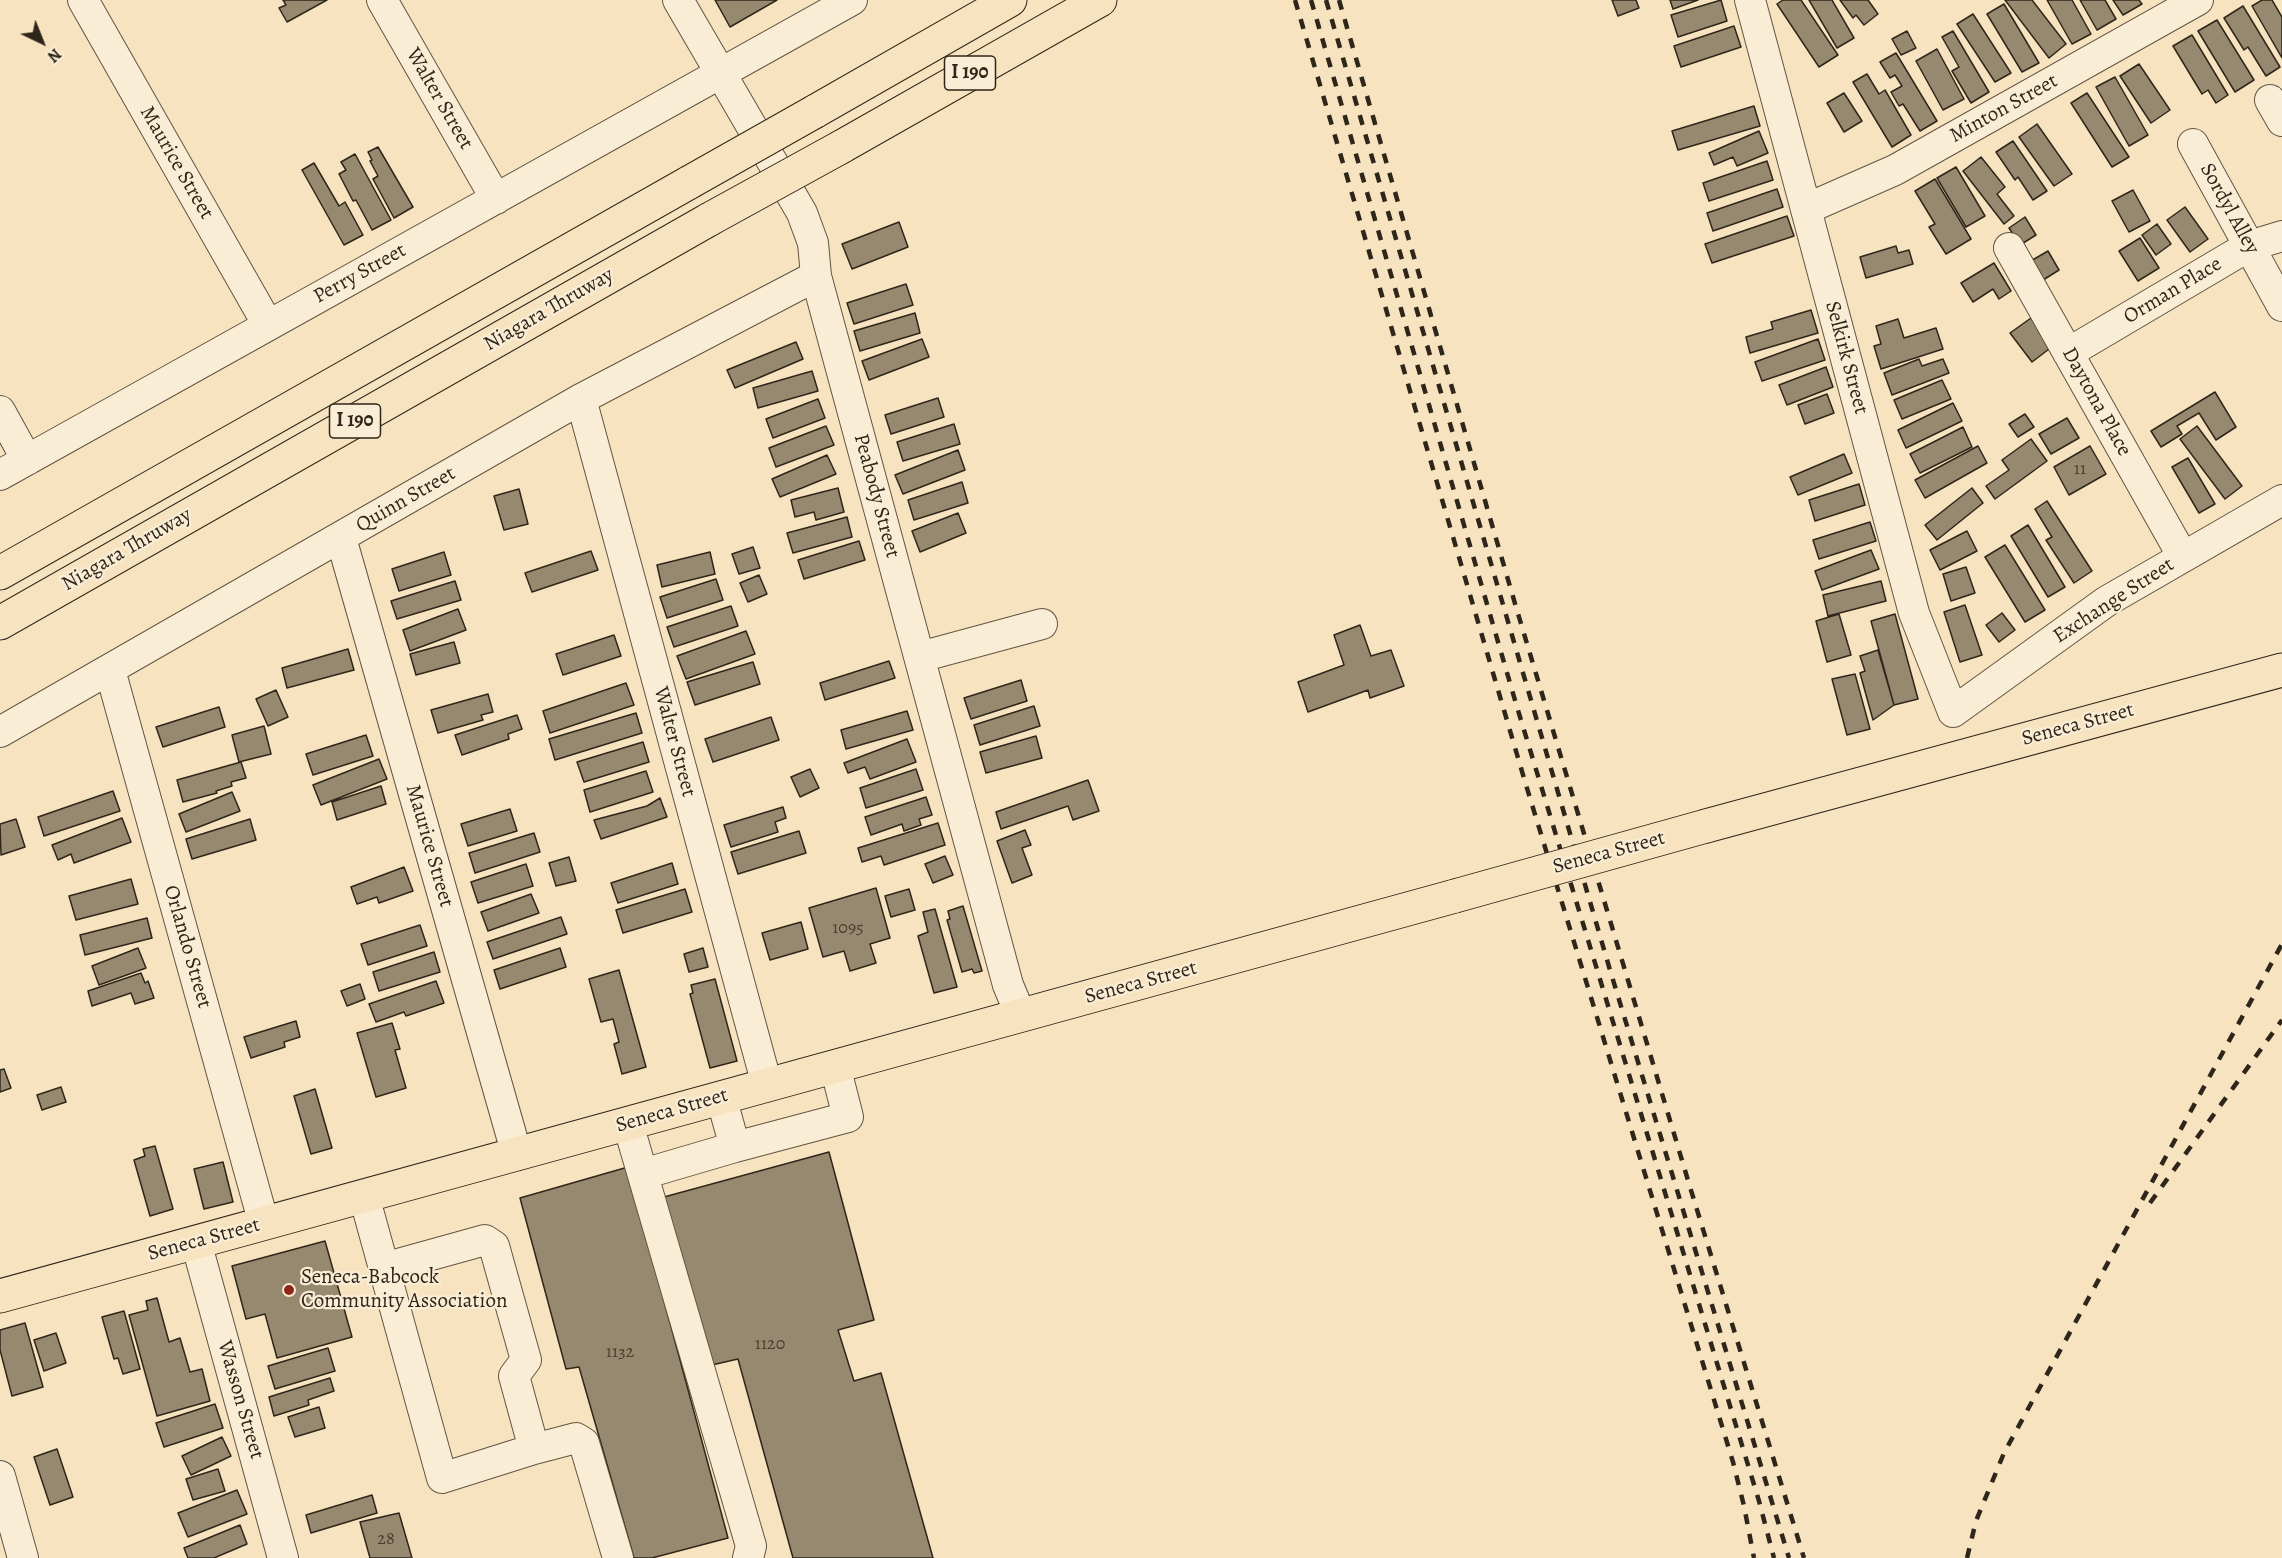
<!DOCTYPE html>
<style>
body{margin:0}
#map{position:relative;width:2282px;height:1558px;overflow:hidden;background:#f7e3bf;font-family:Alegreya,serif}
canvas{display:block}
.north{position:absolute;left:12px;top:12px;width:60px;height:60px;-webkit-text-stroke:4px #faedd5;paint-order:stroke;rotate:137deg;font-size:16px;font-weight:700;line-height:24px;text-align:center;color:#2f261a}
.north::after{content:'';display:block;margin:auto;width:21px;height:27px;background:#2f261a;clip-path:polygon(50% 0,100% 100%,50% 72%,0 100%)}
</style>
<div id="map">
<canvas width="2282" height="1558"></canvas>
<div class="north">N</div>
</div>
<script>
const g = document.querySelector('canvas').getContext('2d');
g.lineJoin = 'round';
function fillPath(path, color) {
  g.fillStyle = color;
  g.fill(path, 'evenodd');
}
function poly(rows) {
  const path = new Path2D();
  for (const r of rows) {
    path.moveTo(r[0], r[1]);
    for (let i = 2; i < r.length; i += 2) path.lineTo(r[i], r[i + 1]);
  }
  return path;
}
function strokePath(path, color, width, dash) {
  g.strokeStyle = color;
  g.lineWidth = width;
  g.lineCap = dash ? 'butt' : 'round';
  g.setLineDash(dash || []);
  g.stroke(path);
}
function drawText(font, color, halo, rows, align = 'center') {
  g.font = font + ' Alegreya,serif';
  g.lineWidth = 4.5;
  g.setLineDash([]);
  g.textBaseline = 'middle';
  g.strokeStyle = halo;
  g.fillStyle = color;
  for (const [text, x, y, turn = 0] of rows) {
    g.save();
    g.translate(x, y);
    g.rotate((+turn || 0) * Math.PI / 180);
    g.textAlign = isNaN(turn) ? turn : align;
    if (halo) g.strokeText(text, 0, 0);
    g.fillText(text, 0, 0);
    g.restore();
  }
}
const building = poly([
 [283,0,327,0,287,22,279,8,286,5,283,0],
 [715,0,777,0,730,27,715,0],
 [1612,0,1636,0,1639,8,1618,16,1612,0],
 [1670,0,1698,0,1673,9,1670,0],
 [1721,0,1727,21,1678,37,1671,15,1721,0],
 [1783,0,1801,0,1838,55,1819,67,1777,4,1783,0],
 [1809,0,1832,0,1854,38,1837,48,1809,0],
 [1840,0,1868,0,1878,14,1864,25,1856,15,1853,18,1840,0],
 [2005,0,2032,0,2066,44,2049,58,2005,0],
 [2047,0,2072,0,2091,34,2072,44,2047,0],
 [2080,0,2105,0,2116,19,2097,30,2080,0],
 [2113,0,2139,0,2142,4,2123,15,2113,0],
 [2262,0,2272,0,2282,17,2282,58,2252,6,2262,0],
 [2004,4,2039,63,2022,72,1987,14,2004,4],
 [2243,6,2280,67,2266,76,2248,47,2244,50,2224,18,2243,6],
 [1973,14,2011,73,1995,82,1957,24,1973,14],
 [2217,20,2254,80,2235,92,2198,31,2217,20],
 [1734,26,1741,47,1681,67,1674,46,1734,26],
 [1907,31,1916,48,1901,55,1892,39,1907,31],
 [1953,31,1989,92,1971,103,1952,71,1959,67,1942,37,1953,31],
 [2192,35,2228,95,2216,103,2208,90,2202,94,2173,46,2192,35],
 [1937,49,1964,99,1943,110,1916,61,1937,49],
 [1896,53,1937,121,1920,131,1903,104,1899,106,1891,92,1902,86,1895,75,1890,78,1880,62,1896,53],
 [2139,64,2170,110,2151,123,2120,76,2139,64],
 [1867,74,1879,94,1885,90,1911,135,1892,147,1853,82,1867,74],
 [2115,77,2148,135,2129,146,2096,87,2115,77],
 [1844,93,1862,121,1844,132,1827,103,1844,93],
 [2087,93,2129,157,2112,167,2071,103,2087,93],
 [1754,106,1760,126,1678,150,1672,131,1754,106],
 [2037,124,2072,174,2054,186,2019,137,2037,124],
 [1759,131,1768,153,1737,166,1733,157,1714,165,1709,153,1759,131],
 [2013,141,2047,191,2033,200,2018,177,2015,180,1996,152,2013,141],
 [378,147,413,207,394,218,373,179,378,176,370,161,372,160,368,152,378,147],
 [355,154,391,220,372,230,356,200,353,201,339,174,346,170,341,162,355,154],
 [1981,157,2005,187,1997,194,2014,216,2004,224,1963,171,1981,157],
 [1767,161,1773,180,1709,201,1703,183,1767,161],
 [314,163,339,206,345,202,363,235,344,245,302,170,314,163],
 [1956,167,1985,216,1966,227,1937,178,1956,167],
 [1935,179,1971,239,1946,254,1929,227,1935,224,1915,191,1935,179],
 [1777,189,1783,207,1713,231,1707,213,1777,189],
 [2133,190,2150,221,2129,232,2112,201,2133,190],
 [2185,207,2208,239,2190,252,2167,220,2185,207],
 [1787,216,1794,236,1712,263,1705,244,1787,216],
 [2025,217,2036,235,2020,245,2009,228,2025,217],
 [899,222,908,247,852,269,842,244,899,222],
 [2157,224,2171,244,2156,255,2142,235,2157,224],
 [2140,238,2159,268,2138,281,2119,251,2140,238],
 [1896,246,1898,253,1909,250,1913,264,1866,278,1860,257,1896,246],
 [2048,251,2059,270,2040,282,2029,262,2048,251],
 [1994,263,2011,291,1999,299,1993,289,1973,302,1961,283,1994,263],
 [906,284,913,305,854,324,847,303,906,284],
 [1811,310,1818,333,1750,353,1746,337,1773,329,1771,322,1811,310],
 [915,313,920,333,860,351,854,331,915,313],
 [2031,318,2053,346,2032,362,2010,333,2031,318],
 [1898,319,1904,338,1936,328,1943,349,1881,369,1874,346,1881,344,1876,326,1898,319],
 [922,339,929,357,869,380,862,361,922,339],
 [1818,339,1825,360,1762,381,1755,362,1818,339],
 [796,342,803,359,735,388,727,370,796,342],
 [1919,359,1922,366,1943,359,1949,373,1892,395,1884,373,1919,359],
 [1826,367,1833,387,1787,405,1779,385,1826,367],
 [812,371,818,391,758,408,753,388,812,371],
 [1942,380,1951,399,1902,419,1894,400,1942,380],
 [2215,392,2236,427,2216,440,2199,413,2177,426,2182,434,2161,447,2151,431,2215,392],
 [1827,394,1834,413,1805,424,1798,405,1827,394],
 [938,398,944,417,891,434,885,415,938,398],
 [818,399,825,418,773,438,766,419,818,399],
 [1953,403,1962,421,1906,448,1898,430,1953,403],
 [2025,414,2034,427,2018,437,2009,424,2025,414],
 [2067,418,2079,438,2051,454,2039,434,2067,418],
 [954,424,960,444,903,461,897,442,954,424],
 [826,426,834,445,776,467,769,448,826,426],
 [2197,426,2242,486,2225,499,2180,439,2197,426],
 [1963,427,1972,447,1920,473,1910,454,1963,427],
 [2031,439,2047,461,1995,499,1986,486,2009,470,2002,460,2031,439],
 [1978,446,1987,463,1925,498,1915,480,1978,446],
 [2090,446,2106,474,2069,495,2054,467,2090,446],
 [958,450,965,470,903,494,895,475,958,450],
 [1844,454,1852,473,1798,495,1790,477,1844,454],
 [827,455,836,474,780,497,772,479,827,455],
 [2188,458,2215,504,2199,513,2172,467,2188,458],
 [962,482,968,503,914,520,908,500,962,482],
 [1859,484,1865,505,1815,521,1809,500,1859,484],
 [838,488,844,512,816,520,814,512,795,517,791,500,838,488],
 [1972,488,1983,503,1937,540,1925,525,1972,488],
 [519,489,528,524,504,530,494,496,519,489],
 [2047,501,2092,571,2074,583,2046,540,2052,537,2035,509,2047,501],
 [958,513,966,533,920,552,912,531,958,513],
 [847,517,852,537,793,553,787,533,847,517],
 [1870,522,1876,541,1819,559,1813,540,1870,522],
 [2028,525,2065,587,2048,597,2011,536,2028,525],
 [1967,531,1977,551,1940,570,1930,550,1967,531],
 [859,541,865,560,804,579,798,560,859,541],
 [2005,545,2045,610,2025,622,1985,557,2005,545],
 [753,547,760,568,739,574,732,554,753,547],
 [1871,550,1879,569,1822,590,1815,571,1871,550],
 [591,551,598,570,532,592,525,573,591,551],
 [444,552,451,575,399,591,392,569,444,552],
 [710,552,715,574,662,587,657,565,710,552],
 [1966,567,1975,593,1951,601,1943,574,1966,567],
 [759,575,767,594,748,602,740,583,759,575],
 [716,579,723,600,667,618,660,597,716,579],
 [455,581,461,600,397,619,391,601,455,581],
 [1881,581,1886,601,1828,616,1823,595,1881,581],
 [1965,605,1982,655,1960,662,1944,612,1965,605],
 [731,606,738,626,674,647,667,627,731,606],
 [458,609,466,630,410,651,403,630,458,609],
 [2002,613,2015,630,1999,642,1986,625,2002,613],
 [1839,614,1851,655,1827,662,1816,621,1839,614],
 [1895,614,1918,699,1894,705,1871,621,1895,614],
 [1360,625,1371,656,1391,650,1404,686,1370,698,1368,690,1308,712,1298,682,1344,665,1334,635,1360,625],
 [746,631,755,654,686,679,677,656,746,631],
 [614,635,621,656,563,675,556,654,614,635],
 [454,642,460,663,416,675,410,654,454,642],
 [348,649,354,670,287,688,282,668,348,649],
 [1878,650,1894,705,1873,720,1860,673,1865,671,1860,656,1878,650],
 [889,661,895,678,825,700,820,683,889,661],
 [753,662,760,684,695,705,687,682,753,662],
 [1855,674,1870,729,1847,735,1832,679,1855,674],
 [1021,680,1027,701,971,719,964,698,1021,680],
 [626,683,634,705,550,733,543,711,626,683],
 [276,690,288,717,268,726,256,699,276,690],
 [488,694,493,712,481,715,483,720,438,733,431,710,488,694],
 [1034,706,1040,726,980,745,974,725,1034,706],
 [219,707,225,727,163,747,156,727,219,707],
 [907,711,913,730,846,749,841,730,907,711],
 [636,713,642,733,555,760,549,739,636,713],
 [517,715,522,729,508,734,509,739,462,755,455,735,517,715],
 [771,717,779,740,713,762,705,739,771,717],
 [264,726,271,754,239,762,232,735,264,726],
 [366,735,373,756,313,775,306,754,366,735],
 [1036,736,1042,758,986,773,980,752,1036,736],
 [907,739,916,762,870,779,865,767,848,773,844,763,907,739],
 [643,742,649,762,584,782,577,762,643,742],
 [379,759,387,779,321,805,313,785,379,759],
 [241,762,246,778,231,782,232,786,216,791,217,793,183,802,177,780,241,762],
 [810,769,819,788,800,797,791,777,810,769],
 [916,769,923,790,866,808,860,788,916,769],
 [646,771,653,792,590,812,584,790,646,771],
 [1088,780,1099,811,1073,820,1068,806,1001,829,996,812,1088,780],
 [381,786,386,804,337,820,332,802,381,786],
 [113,791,120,811,44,836,38,817,113,791],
 [232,792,240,811,186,832,179,814,232,792],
 [926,797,932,815,919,819,921,825,904,831,902,824,871,835,865,817,926,797],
 [660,798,667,817,601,839,594,820,647,806,660,798],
 [783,807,786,818,775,822,778,832,731,847,724,825,783,807],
 [510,809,517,831,468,846,461,824,510,809],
 [122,818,131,842,74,863,71,854,58,860,52,845,122,818],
 [16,819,25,847,1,855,0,824,16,819],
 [250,819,256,840,192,859,186,839,250,819],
 [938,823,945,845,884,865,881,856,862,862,858,848,938,823],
 [1025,830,1031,845,1022,848,1032,875,1012,883,997,841,1025,830],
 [799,831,806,853,738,874,731,852,799,831],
 [534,833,540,852,475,873,469,853,534,833],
 [945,856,953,875,933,883,925,864,945,856],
 [569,857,576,881,556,886,549,863,569,857],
 [672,863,678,884,618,903,611,883,672,863],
 [526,864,533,886,478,903,471,882,526,864],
 [404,867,413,891,379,903,377,897,357,904,351,887,404,867],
 [131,879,138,904,76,920,69,896,131,879],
 [876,888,890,938,870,944,876,963,850,971,844,951,823,957,809,908,876,888],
 [685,889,692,912,623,933,616,910,685,889],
 [909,889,915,910,891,917,885,896,909,889],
 [531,894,539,913,488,931,481,912,531,894],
 [963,906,982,971,974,973,972,969,962,972,947,920,950,919,948,911,963,906],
 [935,909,957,987,934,993,918,936,928,932,923,912,935,909],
 [561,917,567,934,493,959,487,942,561,917],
 [147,918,152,938,85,955,80,935,147,918],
 [801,922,808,949,770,960,762,933,801,922],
 [420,925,427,946,368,965,361,944,420,925],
 [138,948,146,968,99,985,92,966,138,948],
 [560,948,566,967,500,989,494,970,560,948],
 [703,948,708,967,689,972,684,954,703,948],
 [434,952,440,972,379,991,373,972,434,952],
 [619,970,646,1067,622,1074,614,1044,619,1042,613,1019,601,1022,589,979,619,970],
 [141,973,145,983,148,981,154,998,135,1004,131,993,92,1006,88,991,141,973],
 [715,979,737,1061,710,1068,690,994,693,993,691,985,715,979],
 [436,981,444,1003,406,1016,404,1012,376,1022,369,1004,436,981],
 [360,984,365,999,347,1006,341,991,360,984],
 [296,1021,300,1037,284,1042,285,1047,251,1058,244,1037,296,1021],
 [392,1023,400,1049,395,1050,406,1088,376,1097,357,1033,392,1023],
 [4,1069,11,1088,0,1092,0,1070,4,1069],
 [61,1087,66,1102,42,1110,37,1095,61,1087],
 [315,1089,332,1148,311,1154,294,1096,315,1089],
 [155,1146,173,1209,150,1216,134,1160,145,1156,143,1149,155,1146],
 [829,1152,874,1320,838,1330,854,1381,881,1373,933,1558,793,1558,738,1359,703,1367,653,1200,829,1152],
 [223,1162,233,1202,204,1209,194,1169,223,1162],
 [628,1167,728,1538,652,1558,634,1558,579,1367,566,1369,520,1198,628,1167],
 [325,1241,352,1337,277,1358,265,1314,246,1319,232,1266,325,1241],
 [157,1298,169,1342,180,1338,190,1372,202,1369,210,1401,157,1416,129,1315,148,1310,146,1301,157,1298],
 [124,1311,140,1369,123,1374,118,1358,114,1359,102,1317,124,1311],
 [25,1323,43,1387,12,1396,0,1350,0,1330,25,1323],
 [56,1333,66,1363,44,1371,34,1340,56,1333],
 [328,1348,335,1371,275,1389,268,1366,328,1348],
 [330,1378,334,1391,308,1400,309,1405,274,1416,269,1397,330,1378],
 [215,1404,223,1428,164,1447,156,1423,215,1404],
 [319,1407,325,1428,295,1437,288,1417,319,1407],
 [222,1437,231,1456,191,1475,182,1456,222,1437],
 [57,1449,73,1497,50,1505,34,1457,57,1449],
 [218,1469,225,1491,193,1500,186,1479,218,1469],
 [237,1490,247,1514,188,1537,178,1513,237,1490],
 [372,1495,377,1513,311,1533,306,1515,372,1495],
 [399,1513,412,1558,370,1558,360,1522,399,1513],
 [240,1525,247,1544,214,1558,188,1558,184,1548,240,1525]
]);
const minor = poly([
 [83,0,268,325],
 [382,0,496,199],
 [678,0,802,213,813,243,816,276,1008,985,1021,1016],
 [1750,0,1914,613,1953,712,2107,601,2282,500],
 [2270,100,2282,121],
 [2193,144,2282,306],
 [1806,209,1895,170,2198,0],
 [2009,248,2183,557],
 [2068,353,2249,246,2282,236],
 [581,399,767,1085],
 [0,411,27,460],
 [0,475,852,0],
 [341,538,517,1155],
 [920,657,1042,624],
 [110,670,264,1224],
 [0,732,581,399,816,276],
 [721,1097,735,1147,848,1117,835,1066],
 [628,1124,751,1546,748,1558],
 [643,1174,735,1147],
 [364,1196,442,1478,534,1449,514,1376,526,1360,494,1246,485,1240,384,1268],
 [196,1242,283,1558],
 [534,1449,576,1438,584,1443,618,1558],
 [0,1476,23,1558]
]);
const major = poly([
 [1706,826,2282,670],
 [0,1296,1455,896]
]);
const highway = poly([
 [814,112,1010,0],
 [841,147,1100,0],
 [0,573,690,182],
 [0,623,710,219]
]);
const rail = poly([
 [1295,0,1526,785,1733,1462,1744,1506,1754,1558],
 [1311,0,1517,707,1759,1501,1774,1558],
 [1326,0,1610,970,1789,1558],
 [1339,0,1516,607,1690,1187,1804,1558],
 [2150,1203,2282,1020],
 [1967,1558,1976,1521,2004,1453,2282,944]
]);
const majorBridge = poly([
 [1455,896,1706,826]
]);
const highwayBridge = poly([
 [690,182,814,112],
 [710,219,841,147]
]);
const markers = [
 [289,1290,6,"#8f2418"]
];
const numberNames = [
 ["11",2080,470],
 ["1095",848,929],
 ["1120",770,1345],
 ["1132",620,1353],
 ["28",386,1540]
];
const shields = [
 [970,73,51],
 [355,421,51]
];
const shieldNames = [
 ["I 190",970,73],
 ["I 190",355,421]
];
const streetNames = [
 ["Walter Street",439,99,60],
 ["Minton Street",2004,109,-29],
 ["Maurice Street",176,163,60],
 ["Sordyl Alley",2229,209,61],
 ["Perry Street",360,274,-29],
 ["Orman Place",2173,291,-31],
 ["Niagara Thruway",549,310,-30],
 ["Selkirk Street",1846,358,75],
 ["Daytona Place",2096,402,61],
 ["Peabody Street",876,496,75],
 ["Quinn Street",406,500,-30],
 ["Niagara Thruway",127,550,-30],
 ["Exchange Street",2114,601,-33],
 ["Seneca Street",2078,725,-15],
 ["Walter Street",674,742,75],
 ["Maurice Street",429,846,74],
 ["Seneca Street",1609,853,-15],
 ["Orlando Street",187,947,74],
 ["Seneca Street",1141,983,-15],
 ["Seneca Street",672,1111,-16],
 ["Seneca Street",204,1240,-15],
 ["Wasson Street",240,1400,74]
];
const poiNames = [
 ["Seneca-Babcock",301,1278],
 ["Community Association",301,1302]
];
fillPath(building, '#978870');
strokePath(building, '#2f261a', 1.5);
strokePath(minor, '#615543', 32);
strokePath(major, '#2f261a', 35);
strokePath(highway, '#2f261a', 35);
strokePath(minor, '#faedd5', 30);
strokePath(major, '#f7e3bf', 33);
strokePath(highway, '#f7e3bf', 33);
strokePath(rail, '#2f261a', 4.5, [10, 10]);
strokePath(majorBridge, '#2f261a', 35, []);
strokePath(highwayBridge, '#2f261a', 35, []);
strokePath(majorBridge, '#f7e3bf', 33);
strokePath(highwayBridge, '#f7e3bf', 33);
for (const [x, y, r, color] of markers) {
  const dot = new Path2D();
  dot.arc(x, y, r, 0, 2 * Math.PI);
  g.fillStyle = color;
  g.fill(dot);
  strokePath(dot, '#faedd5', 2);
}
drawText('18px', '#493e30', null, numberNames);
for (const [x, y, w] of shields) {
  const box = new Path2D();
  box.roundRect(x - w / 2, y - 17, w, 34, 4.5);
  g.fillStyle = '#faedd5';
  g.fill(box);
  strokePath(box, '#2f261a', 1.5);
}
drawText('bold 20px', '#2f261a', null, shieldNames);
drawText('21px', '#2f261a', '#faedd5', streetNames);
drawText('21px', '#2f261a', '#faedd5', poiNames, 'left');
</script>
